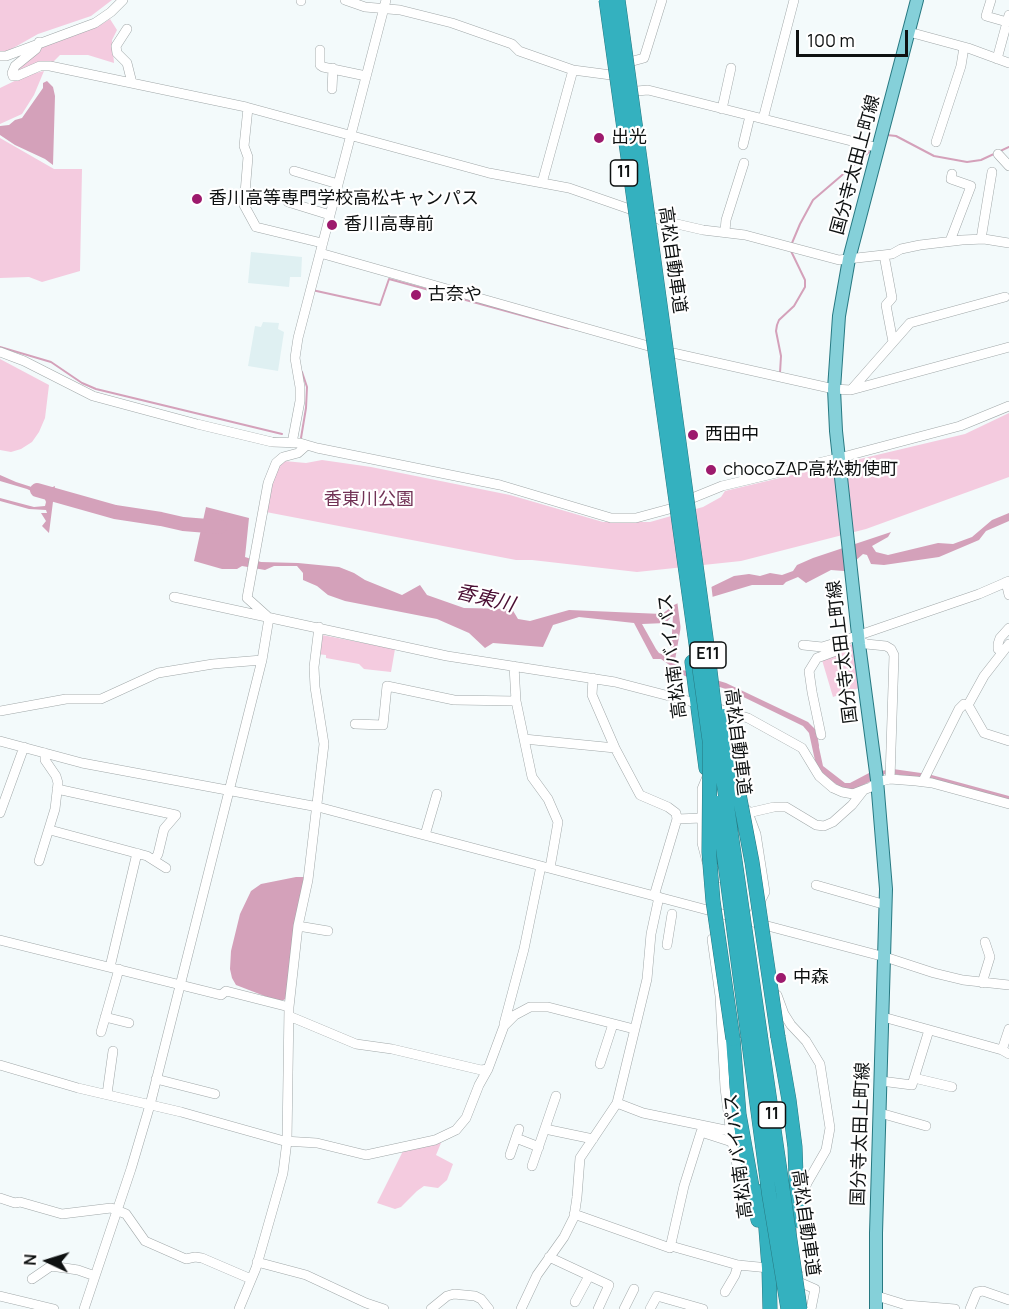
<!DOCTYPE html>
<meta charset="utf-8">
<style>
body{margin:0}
#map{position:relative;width:1009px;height:1309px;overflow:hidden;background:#f3fafb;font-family:Manrope,sans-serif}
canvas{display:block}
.north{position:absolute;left:18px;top:1231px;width:60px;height:60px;-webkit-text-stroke:4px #fff;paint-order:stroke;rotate:274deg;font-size:16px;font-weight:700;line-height:24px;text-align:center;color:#0e1111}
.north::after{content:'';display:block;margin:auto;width:21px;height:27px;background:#0e1111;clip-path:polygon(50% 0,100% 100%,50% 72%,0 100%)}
.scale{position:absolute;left:796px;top:30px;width:112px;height:27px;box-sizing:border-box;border:3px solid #0e1111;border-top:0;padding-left:8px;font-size:18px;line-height:21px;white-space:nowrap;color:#0e1111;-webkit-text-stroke:4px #fff;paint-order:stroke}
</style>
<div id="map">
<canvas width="1009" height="1309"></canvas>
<div class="north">N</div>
<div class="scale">100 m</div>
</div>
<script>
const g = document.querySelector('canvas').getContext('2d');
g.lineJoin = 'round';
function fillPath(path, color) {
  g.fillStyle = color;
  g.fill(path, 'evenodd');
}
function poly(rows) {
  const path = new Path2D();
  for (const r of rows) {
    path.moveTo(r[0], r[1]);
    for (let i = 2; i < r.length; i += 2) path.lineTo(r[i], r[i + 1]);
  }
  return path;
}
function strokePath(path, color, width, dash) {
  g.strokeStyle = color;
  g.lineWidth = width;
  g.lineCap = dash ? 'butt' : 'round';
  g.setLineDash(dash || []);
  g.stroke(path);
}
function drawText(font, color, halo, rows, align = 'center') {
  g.font = font + ' Manrope,"Noto Sans JP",sans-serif';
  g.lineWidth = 4.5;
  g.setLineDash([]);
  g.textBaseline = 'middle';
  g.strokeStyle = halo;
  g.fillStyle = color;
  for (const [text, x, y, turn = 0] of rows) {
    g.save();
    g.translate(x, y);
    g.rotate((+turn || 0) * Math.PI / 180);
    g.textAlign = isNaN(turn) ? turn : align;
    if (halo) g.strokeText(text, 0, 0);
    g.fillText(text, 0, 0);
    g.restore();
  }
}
const built = poly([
 [251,252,302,257,301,277,290,277,289,287,248,283],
 [263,322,279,323,278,329,284,332,278,371,248,366,255,326,261,327]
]);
const green = poly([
 [0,0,112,0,91,16,38,34,8,51,0,52],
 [110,19,117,30,112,40,114,63,88,55,60,55,53,62,39,62,19,72,16,69,44,44,97,27],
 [44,71,34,95,22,114,0,124,0,88,27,75],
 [0,138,54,169,82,169,80,271,42,282,29,277,0,278],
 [0,359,49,385,45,418,39,432,32,442,21,449,11,452,0,450],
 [1009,413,1009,477,866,529,741,561,637,572,532,560,516,560,266,512,269,492,277,467,284,461,306,463,322,460,371,467,510,495,603,522,650,522,703,507,721,497,725,491,965,434],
 [322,635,395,649,391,672,364,669,359,664,326,658,326,655,317,654],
 [854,644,859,688,833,697,822,660,838,654,848,645],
 [438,1141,441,1143,436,1155,453,1164,447,1180,438,1188,424,1186,417,1191,401,1207,395,1209,377,1203,404,1149]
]);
const water = poly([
 [47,81,53,87,55,96,53,165,45,159,15,145,0,135,0,126,9,125,15,120,22,118,43,88,43,83],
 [0,475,16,482,44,491,55,486,49,533,42,526,46,521,41,513,47,513,46,510,29,509,0,501,0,498,34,507,45,506,46,502,44,497,27,489,0,481],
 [206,507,249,518,245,557,261,562,298,563,339,567,354,573,365,580,402,595,420,585,427,595,464,608,512,609,518,619,530,621,569,610,662,614,674,605,734,576,749,574,760,576,770,573,782,575,793,571,797,565,813,558,891,532,888,537,872,546,876,552,888,555,938,543,953,544,972,537,992,520,1009,513,1009,521,986,531,979,540,939,557,884,565,871,564,867,555,863,554,844,571,831,570,806,583,798,577,786,582,783,585,752,585,712,597,684,609,675,660,683,670,726,683,808,722,815,729,823,766,845,783,850,783,869,773,893,769,928,774,1009,796,1009,802,926,779,893,774,885,774,853,790,844,789,828,779,816,765,809,733,803,726,729,690,685,676,661,659,653,659,634,623,579,617,553,625,543,647,493,643,485,648,469,633,437,619,345,601,328,595,317,586,303,580,303,573,297,566,274,566,265,570,242,566,237,569,222,569,194,561],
 [673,615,671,651,669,657,659,653,656,649,642,624,666,623],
 [296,877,304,877,287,998,280,1002,236,985,232,978,230,969,231,951,240,914,251,891,261,884]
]);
const pier = poly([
 [711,583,713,600,687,611,682,638,677,600]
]);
const stream = poly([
 [887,135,896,136,934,156,967,162,981,160,1009,147],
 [792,243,800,224,813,200,869,152],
 [312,290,380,305,389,279,568,328],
 [0,347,51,362,82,383,96,389,282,434],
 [780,373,781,356,776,331,777,325,779,320,794,306,805,287,805,280,791,251],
 [301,438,306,408,307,387,302,372],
 [816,734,818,746]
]);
const river = poly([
 [37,490,115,512,161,519,183,524,220,527]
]);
const minor = poly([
 [345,0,365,7,400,10,452,23,512,44,519,51,573,70],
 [991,0,986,16,1007,22],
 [301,1,301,0],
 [127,29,116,46,117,53,127,63,132,83],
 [909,32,968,48,1009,63],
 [39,42,36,49,15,66,12,73,13,76,17,76,40,66,50,66,246,107,489,173,569,188,664,221,703,230,745,235,839,260,892,254,901,249,920,245,962,240,984,239,1009,243],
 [320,50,320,65,323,67,366,76],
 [0,56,6,56,95,23,111,12,123,0],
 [997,59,1009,15],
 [633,61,644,58,662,0],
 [332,89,333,68],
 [637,91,648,90,879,148],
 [248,108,244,146,248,157,244,205,256,227,322,243],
 [722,109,731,68],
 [763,119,794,0],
 [936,142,961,66,964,47],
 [743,145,750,116],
 [998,154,1009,166],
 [294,171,338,184],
 [542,183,573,70,611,75],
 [288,202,330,215],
 [725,231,726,220,744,163],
 [981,239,992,172],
 [950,241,971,186,951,179,952,174],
 [320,253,673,353,834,389,851,390,1009,347],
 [884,255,892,298,886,305,893,342],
 [0,352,24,361,93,396,197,424,272,442,300,443,317,448,500,485,611,518,636,518,673,508],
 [851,390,910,323,1005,297],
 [292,443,300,401,300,387,295,358,298,338,386,0],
 [690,499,722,486,839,458,960,426,1009,406],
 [1006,582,1009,595],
 [174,597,447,656,615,682,700,704],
 [267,616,247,598,268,483,276,463,283,457,298,453,307,445],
 [859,640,866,644,886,646,891,649,894,655,890,779],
 [803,645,822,647,845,640,979,594,1009,581],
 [1003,651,998,649,998,644,1000,638,1009,628],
 [514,666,516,701,532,777,548,799,558,822,550,868],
 [593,678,592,695,615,748,640,795,668,807,676,813,677,819],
 [968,705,984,733,1009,741],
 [716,708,748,718,802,748,819,776,833,788,842,792,853,794,871,787,877,782,890,779,916,781,932,783,1009,804],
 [0,711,66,699,101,699,158,673,213,664,262,660],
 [355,724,383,725,387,686,454,700,516,701],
 [821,735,812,692,809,671,817,658,836,651,845,640],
 [524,739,615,748],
 [0,741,82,763,318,807,885,957,934,973,963,980,1009,985],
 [707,777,702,789,702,843,707,862,721,878],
 [923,781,959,709,964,704,968,705,984,676,1009,644],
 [57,789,176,815,164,829,158,854,155,859],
 [747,810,756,834,765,892,750,922],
 [0,813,24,747],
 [748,813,774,807,786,807,816,825,824,826,833,822,852,805,863,791],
 [50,830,147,856,166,868],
 [425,835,437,794],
 [39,861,55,809,58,783,56,776,45,760,45,753],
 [816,885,886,905],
 [654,896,677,819,702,818],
 [298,926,328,931],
 [712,939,720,996,725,1088,732,1142,738,1170,751,1206],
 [0,940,221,995,226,991,289,1007],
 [667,945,672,914],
 [110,967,137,853],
 [982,983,990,957,985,942],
 [777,995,784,1014,791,1025,806,1041,820,1064,830,1128,826,1150,807,1183,803,1195,799,1269],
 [289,1016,356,1044,392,1049,481,1070,488,1069,504,1026,515,1015,530,1007,548,1007,634,1029],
 [105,1017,129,1023],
 [883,1017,1002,1050,1009,1054],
 [504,1024,524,949,541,866],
 [101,1032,119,969],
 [1002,1050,1009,1029],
 [600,1064,613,1024],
 [0,1065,78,1088,181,1112,284,1141,317,1143,366,1155,435,1140,456,1130,466,1118,479,1085,488,1069],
 [914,1078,952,1087],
 [156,1079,215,1094],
 [881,1081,912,1085,929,1030],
 [107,1094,113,1051],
 [617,1103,643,1113,730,1131],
 [880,1113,926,1126],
 [545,1129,593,1139],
 [516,1138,539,1147],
 [510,1155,519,1129],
 [532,1166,556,1096],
 [0,1198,15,1203,20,1202,62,1214,111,1208,126,1214,145,1241,186,1259,195,1257,202,1258,251,1279],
 [574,1214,670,1248,684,1186,701,1132,732,1142],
 [671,1246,738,1265,769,1268],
 [549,1257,609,1285,598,1309],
 [257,1262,306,1275,366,1303,384,1309],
 [32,1279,51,1266,78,1270,95,1276],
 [799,1282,815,1289,811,1309],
 [725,1292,735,1275,738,1265],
 [0,1296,54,1309],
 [877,1296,906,1305,955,1309],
 [575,1302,589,1276],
 [84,1309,131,1169,150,1105,262,660,269,618],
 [239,1309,256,1268,283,1173,287,1141,289,1007,298,926,308,880,324,744,315,687,314,667,319,627],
 [431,1309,447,1296,454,1294,475,1296,481,1299,489,1309],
 [521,1309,537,1275,564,1237,574,1217,577,1197,580,1158,617,1103,647,979,651,934,659,897],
 [624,1309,634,1289],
 [650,1309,657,1296,703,1309],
 [970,1309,977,1292,983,1291,1009,1300]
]);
const major = poly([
 [876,1309,876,1233,886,889,877,780,859,644,836,431,834,389,839,316,849,259,917,0]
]);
const highway = poly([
 [692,662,706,768],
 [778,1037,789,1100,795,1147,797,1204,801,1222],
 [733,1039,739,1114,758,1220],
 [763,1191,769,1268,770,1309]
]);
const highwayBridge = poly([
 [606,0,711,751],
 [618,0,706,638,723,778,800,1309],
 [724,716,752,862,778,1037],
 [710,743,709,852,713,901,733,1039],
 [717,803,769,1194,788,1309]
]);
const markers = [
 [599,138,6,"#9d1a6d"],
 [197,199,6,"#9d1a6d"],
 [332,225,6,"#9d1a6d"],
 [416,295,6,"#9d1a6d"],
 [693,435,6,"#9d1a6d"],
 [711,470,6,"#9d1a6d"],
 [781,978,6,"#9d1a6d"]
];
const shields = [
 [624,173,27],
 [708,655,36],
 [772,1115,27]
];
const shieldNames = [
 ["11",624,173],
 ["E11",708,655],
 ["11",772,1115]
];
const poiNames = [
 ["出光",611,138],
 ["香川高等専門学校高松キャンパス",209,199],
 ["香川高専前",344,225],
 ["古奈や",428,295],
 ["西田中",705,435],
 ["chocoZAP高松勅使町",723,470],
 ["中森",793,978]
];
const streetNames = [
 ["国分寺太田上町線",856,165,-75],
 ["高松自動車道",672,260,82],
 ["国分寺太田上町線",843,652,-97],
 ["高松南バイパス",673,656,-97],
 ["高松自動車道",737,742,83],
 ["国分寺太田上町線",861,1134,-88],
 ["高松南バイパス",739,1156,-97],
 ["高松自動車道",805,1223,82]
];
const parkNames = [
 ["香東川公園",369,500]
];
const waterNames = [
 ["香東川",485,599,14]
];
fillPath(built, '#dff0f2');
fillPath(green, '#f4cbdf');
fillPath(water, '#d4a1ba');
fillPath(pier, '#f3fafb');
strokePath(stream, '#d4a1ba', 2);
strokePath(river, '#d4a1ba', 14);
strokePath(minor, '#a1a8a9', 10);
strokePath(major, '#277982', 14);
strokePath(highway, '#277982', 15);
strokePath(minor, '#fff', 9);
strokePath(major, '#85d0d9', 12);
strokePath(highway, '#34b1bf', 14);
strokePath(highwayBridge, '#277982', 15, []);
strokePath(highwayBridge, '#34b1bf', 14);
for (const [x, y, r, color] of markers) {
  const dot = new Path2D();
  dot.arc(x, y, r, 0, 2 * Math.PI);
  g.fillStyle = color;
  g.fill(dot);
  strokePath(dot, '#fff', 2);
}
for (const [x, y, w] of shields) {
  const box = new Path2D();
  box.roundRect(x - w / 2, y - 13, w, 26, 4.5);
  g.fillStyle = '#fff';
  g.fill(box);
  strokePath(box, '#0e1111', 1.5);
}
drawText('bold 16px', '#0e1111', null, shieldNames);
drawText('18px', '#0e1111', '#fff', poiNames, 'left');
drawText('18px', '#0e1111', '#fff', streetNames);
drawText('18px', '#713255', '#fff', parkNames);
drawText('italic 20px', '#4a0e33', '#fff', waterNames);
</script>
